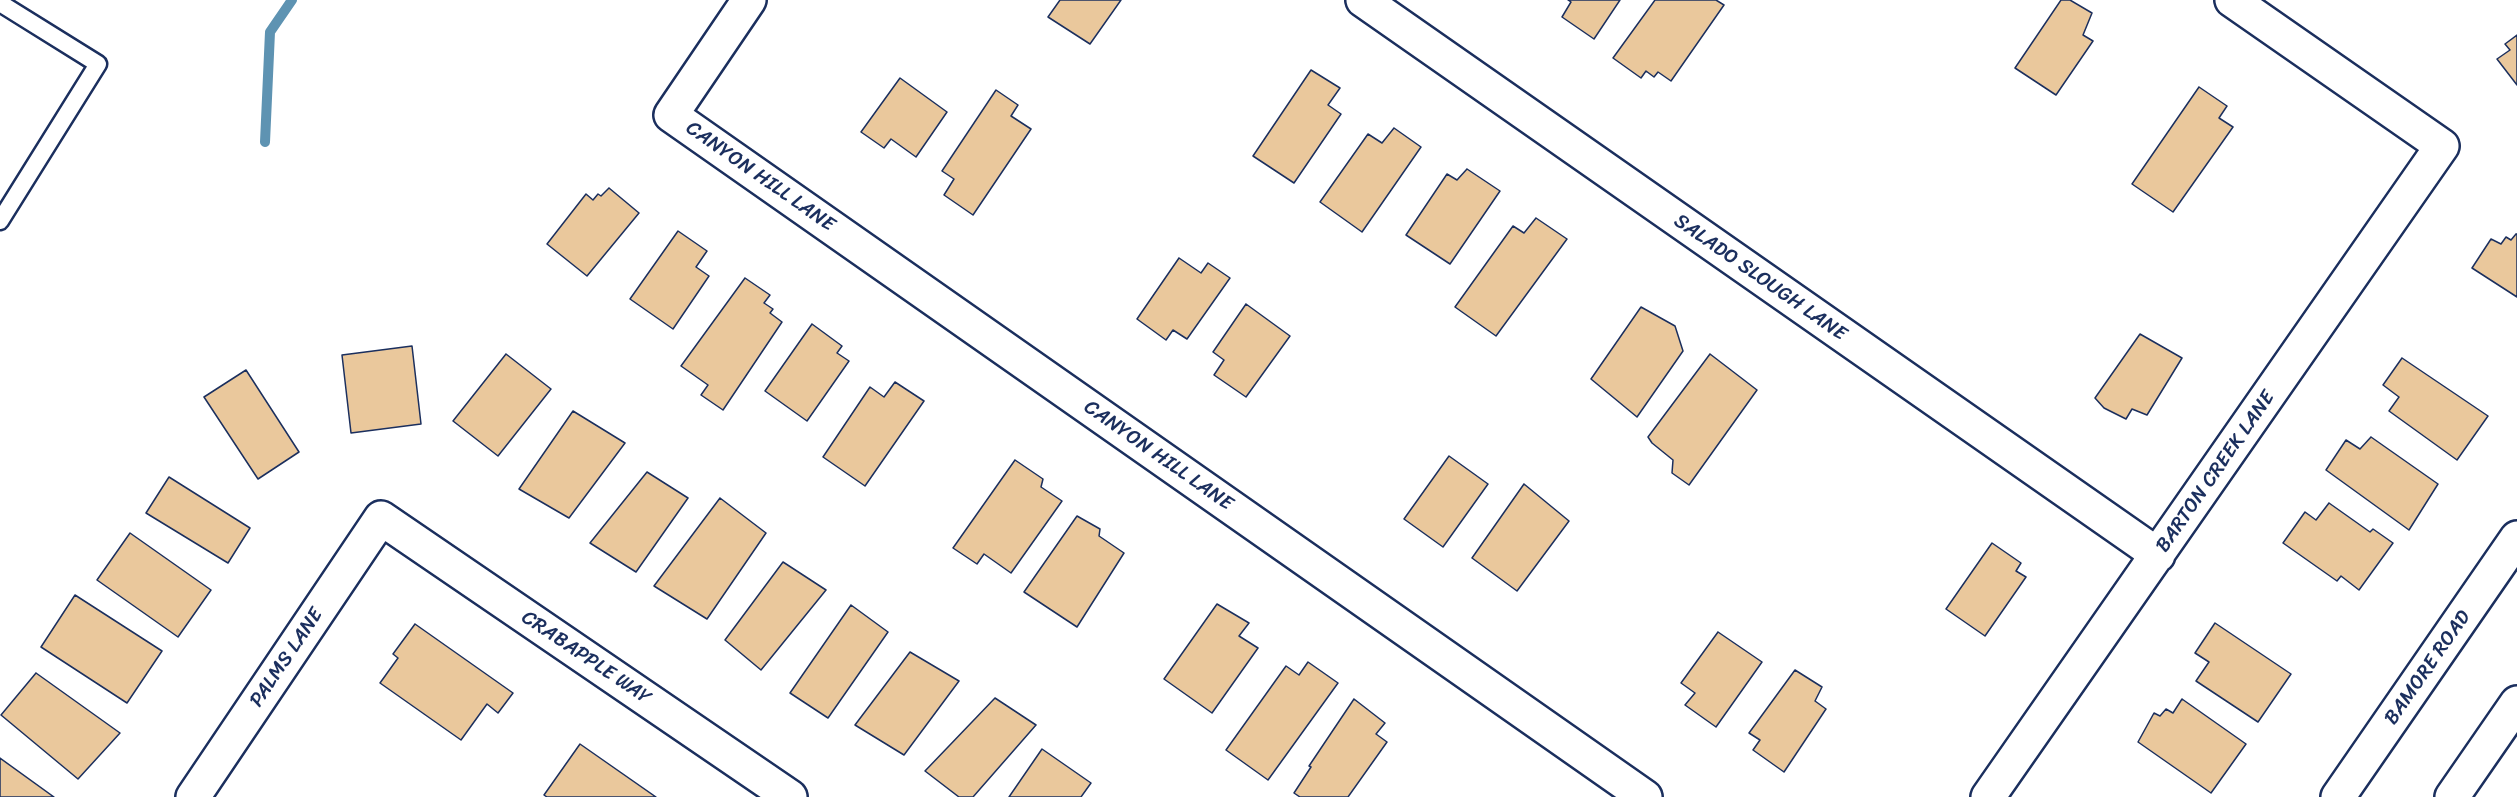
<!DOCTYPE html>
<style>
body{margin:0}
canvas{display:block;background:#fff}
</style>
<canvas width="2517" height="797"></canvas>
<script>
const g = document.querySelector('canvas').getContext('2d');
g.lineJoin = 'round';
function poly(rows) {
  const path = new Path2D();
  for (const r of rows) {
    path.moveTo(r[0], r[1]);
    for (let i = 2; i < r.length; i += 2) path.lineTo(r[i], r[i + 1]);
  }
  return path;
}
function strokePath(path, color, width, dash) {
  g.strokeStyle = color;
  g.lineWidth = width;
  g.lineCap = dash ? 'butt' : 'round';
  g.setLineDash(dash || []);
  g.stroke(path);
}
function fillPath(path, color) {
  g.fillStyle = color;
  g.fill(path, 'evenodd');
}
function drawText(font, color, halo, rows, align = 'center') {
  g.font = font + ' Sriracha,sans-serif';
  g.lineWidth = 6;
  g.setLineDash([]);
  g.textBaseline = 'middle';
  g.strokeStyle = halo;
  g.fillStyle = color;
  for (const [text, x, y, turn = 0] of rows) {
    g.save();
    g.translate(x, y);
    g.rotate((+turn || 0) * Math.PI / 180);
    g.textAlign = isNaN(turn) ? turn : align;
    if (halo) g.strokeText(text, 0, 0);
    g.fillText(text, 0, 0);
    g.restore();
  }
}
const stream = poly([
 [265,142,270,32,292,0]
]);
const building = poly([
 [1060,0,1121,0,1090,44,1048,17,1060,0],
 [1568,0,1620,0,1594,39,1562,17,1571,2,1568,0],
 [1655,0,1716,0,1724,5,1671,81,1658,72,1654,77,1646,71,1641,78,1613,58,1655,0],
 [2061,0,2070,0,2092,13,2083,35,2093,41,2056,95,2015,68,2061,0],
 [2517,35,2517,85,2497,59,2510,50,2505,44,2517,35],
 [1311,70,1340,88,1328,105,1341,114,1294,183,1253,156,1311,70],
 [900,78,947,112,916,157,891,139,884,148,861,132,900,78],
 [2199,87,2227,106,2219,118,2233,127,2173,212,2132,184,2199,87],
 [996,90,1018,105,1011,116,1031,129,973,215,944,195,954,179,942,171,996,90],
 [1394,128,1421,147,1362,232,1320,202,1368,134,1382,143,1394,128],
 [1467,169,1500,191,1450,264,1406,235,1447,174,1457,180,1467,169],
 [609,188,639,213,587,276,547,244,586,194,593,200,598,194,601,196,609,188],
 [1536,218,1567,239,1496,336,1455,307,1513,226,1524,233,1536,218],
 [678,231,707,251,696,267,709,276,673,329,630,299,678,231],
 [2516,234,2517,234,2517,297,2472,268,2491,239,2501,244,2506,237,2511,240,2516,234],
 [1179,258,1201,273,1208,263,1230,278,1187,339,1173,330,1166,340,1137,319,1179,258],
 [745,278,770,295,764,303,773,309,770,313,782,322,723,410,701,395,708,385,681,366,745,278],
 [1246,304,1290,336,1246,397,1214,375,1224,360,1213,352,1246,304],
 [1641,307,1675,326,1683,351,1637,417,1591,379,1641,307],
 [812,324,842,346,837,353,849,361,807,421,765,391,812,324],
 [2140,334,2182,358,2147,415,2132,409,2126,419,2104,408,2095,398,2140,334],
 [412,346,421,424,351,433,342,355,412,346],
 [506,354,551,389,498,456,453,421,506,354],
 [1710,354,1757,390,1689,485,1672,473,1673,460,1652,443,1648,437,1710,354],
 [2402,358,2488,416,2457,460,2389,411,2399,397,2383,385,2402,358],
 [246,370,299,452,258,479,204,397,246,370],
 [895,382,924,401,865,486,823,457,870,387,884,397,895,382],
 [573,411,625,443,569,518,519,489,573,411],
 [2371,437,2438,484,2409,530,2326,470,2346,440,2360,449,2371,437],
 [1449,456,1488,484,1443,547,1404,519,1449,456],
 [1015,460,1043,479,1041,487,1062,501,1011,573,984,554,977,564,953,548,1015,460],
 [647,472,688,498,636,572,590,543,647,472],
 [169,477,250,528,228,563,146,513,169,477],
 [1524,484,1569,521,1517,591,1472,558,1524,484],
 [720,498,766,533,707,619,654,586,720,498],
 [2329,503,2370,532,2373,529,2393,543,2359,590,2341,576,2337,581,2283,543,2305,512,2316,520,2329,503],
 [1077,516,1100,529,1099,536,1124,553,1077,627,1024,592,1077,516],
 [130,533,211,590,178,637,97,580,130,533],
 [1992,543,2021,563,2016,571,2026,577,1985,636,1946,609,1992,543],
 [783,562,826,590,761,670,725,640,783,562],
 [75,595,162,651,127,703,41,647,75,595],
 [1217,604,1249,623,1239,636,1258,648,1212,713,1164,679,1217,604],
 [851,605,888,632,828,718,790,693,851,605],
 [2215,623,2291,674,2258,722,2196,681,2209,662,2195,653,2215,623],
 [415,624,513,693,498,713,487,704,461,740,380,683,398,658,393,654,415,624],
 [1718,632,1762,662,1716,727,1685,705,1695,693,1681,683,1718,632],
 [910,652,959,681,904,755,855,725,910,652],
 [1308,662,1338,683,1268,780,1226,750,1286,666,1299,675,1308,662],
 [1795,670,1822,687,1815,701,1826,709,1784,772,1753,750,1760,740,1749,733,1795,670],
 [36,673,120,733,78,779,1,715,36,673],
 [995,698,1036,725,973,797,959,797,925,771,995,698],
 [1354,699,1385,723,1376,734,1387,742,1348,797,1300,797,1294,793,1311,767,1309,766,1354,699],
 [2182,699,2246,744,2211,793,2138,742,2154,713,2160,716,2166,709,2173,713,2182,699],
 [580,744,656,797,547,797,544,795,580,744],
 [1042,749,1091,783,1081,797,1009,797,1042,749],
 [0,758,54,797,0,797,0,758]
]);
const service = poly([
 [0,3,98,64,0,221]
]);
const minor = poly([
 [749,0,671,115,1645,797],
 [1363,0,2158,555],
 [193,797,381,518,790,797],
 [1988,797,2442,146,2232,0]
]);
const tertiary = poly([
 [2338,797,2517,538],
 [2452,797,2517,703]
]);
const streetNames = [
 ["CANYON HILL LANE",760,177,35],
 ["SALADO SLOUGH LANE",1760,278,35],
 ["CANYON HILL LANE",1158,456,35],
 ["BARTON CREEK LANE",2216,472,-55],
 ["PALMS LANE",287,658,-56],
 ["CRABAPPLE WAY",586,658,34],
 ["BAMORE ROAD",2428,668,-55]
];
strokePath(stream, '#5e93b2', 10);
fillPath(building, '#eac89c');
strokePath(building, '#1b2f5e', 1.5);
strokePath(service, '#1b2f5e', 21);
strokePath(minor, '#1b2f5e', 38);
strokePath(tertiary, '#1b2f5e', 38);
strokePath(service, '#fff', 16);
strokePath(minor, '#fff', 33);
strokePath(tertiary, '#fff', 33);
drawText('20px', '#1b2f5e', '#fff', streetNames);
</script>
